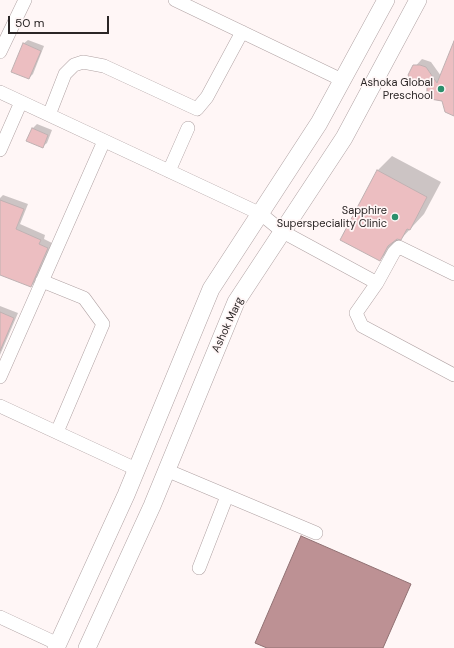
<!DOCTYPE html>
<style>
body{margin:0}
#map{position:relative;width:454px;height:648px;overflow:hidden;background:#fff6f6;font-family:"DM Sans",sans-serif}
canvas{display:block}
.scale{position:absolute;left:8px;top:16px;width:101px;height:18px;box-sizing:border-box;border:2px solid #2b2626;border-top:0;padding-left:5px;font-size:12px;line-height:14px;white-space:nowrap;color:#2b2626;-webkit-text-stroke:3px #fff6f6;paint-order:stroke}
</style>
<div id="map">
<canvas width="454" height="648"></canvas>
<div class="scale">50 m</div>
</div>
<script>
const g = document.querySelector('canvas').getContext('2d');
g.lineJoin = 'round';
function fillPath(path, color) {
  g.fillStyle = color;
  g.fill(path, 'evenodd');
}
function poly(rows) {
  const path = new Path2D();
  for (const r of rows) {
    path.moveTo(r[0], r[1]);
    for (let i = 2; i < r.length; i += 2) path.lineTo(r[i], r[i + 1]);
  }
  return path;
}
function strokePath(path, color, width, dash) {
  g.strokeStyle = color;
  g.lineWidth = width;
  g.lineCap = dash ? 'butt' : 'round';
  g.setLineDash(dash || []);
  g.stroke(path);
}
function drawText(font, color, halo, rows, align = 'center') {
  g.font = font + ' "DM Sans",sans-serif';
  g.lineWidth = 3.5;
  g.setLineDash([]);
  g.textBaseline = 'middle';
  g.strokeStyle = halo;
  g.fillStyle = color;
  for (const [text, x, y, turn = 0] of rows) {
    g.save();
    g.translate(x, y);
    g.rotate((+turn || 0) * Math.PI / 180);
    g.textAlign = isNaN(turn) ? turn : align;
    if (halo) g.strokeText(text, 0, 0);
    g.fillText(text, 0, 0);
    g.restore();
  }
}
const water = poly([
 [301,536,411,584,383,648,267,648,255,643,301,536]
]);
const shadow = poly([
 [28,40,44,46,33,74,29,78,23,44],
 [454,54,454,113,443,100,428,86,415,84,411,81,410,72,422,59,431,62,441,76],
 [37,124,52,130,47,143,42,147,33,128],
 [392,156,441,182,424,214,401,239,398,239,394,246,380,260,377,171],
 [3,195,28,204,20,224,45,235,44,239,52,243,36,281,31,286,0,274,0,198],
 [0,306,18,313,0,355]
]);
const building = poly([
 [454,41,454,116,445,112,442,101,430,99,427,95,427,87,412,83,408,75,413,65,420,65,426,67,437,83,454,41],
 [23,43,41,51,29,79,11,72,23,43],
 [32,128,48,135,43,148,26,141,32,128],
 [377,170,427,197,410,230,407,229,401,240,397,239,388,246,380,261,340,240,377,170],
 [0,200,24,209,16,229,41,240,39,244,48,248,31,287,0,275,0,200],
 [0,312,14,318,0,351,0,312]
]);
const minor = poly([
 [175,0,342,80],
 [0,52,25,0],
 [0,92,261,214,283,232,377,283],
 [49,115,65,74,74,65,83,62,104,66,197,109,207,97,242,32],
 [0,150,21,102],
 [169,171,188,128],
 [454,274,399,247,394,252,377,283,356,313,362,326,454,375],
 [42,281,84,298,103,324,57,432],
 [0,377,104,141],
 [0,406,136,469],
 [166,470,316,533],
 [199,568,227,496],
 [0,617,58,644]
]);
const tertiary = poly([
 [56,648,126,495,211,289,319,123,386,0],
 [87,648,152,506,236,302,344,138,418,0]
]);
const markers = [
 [441,89,4,"#2b8f6b"],
 [395,217,4,"#2b8f6b"]
];
const poiNames = [
 ["Ashoka Global",433,83],
 ["Preschool",433,96],
 ["Sapphire",387,211],
 ["Superspeciality Clinic",387,224]
];
const streetNames = [
 ["Ashok Marg",228,325,-65]
];
fillPath(water, '#bd9194');
strokePath(water, '#917173', 1);
fillPath(shadow, '#0003');
fillPath(building, '#ecbec1');
strokePath(building, '#bfb1b2', 1);
strokePath(minor, '#b0a2a3', 14);
strokePath(tertiary, '#b0a2a3', 18);
strokePath(minor, '#fff', 13);
strokePath(tertiary, '#fff', 17);
for (const [x, y, r, color] of markers) {
  const dot = new Path2D();
  dot.arc(x, y, r, 0, 2 * Math.PI);
  g.fillStyle = color;
  g.fill(dot);
  strokePath(dot, '#fff6f6', 1.5);
}
drawText('11px', '#2b2626', '#fff6f6', poiNames, 'right');
drawText('11px', '#2b2626', '#fff6f6', streetNames);
</script>
